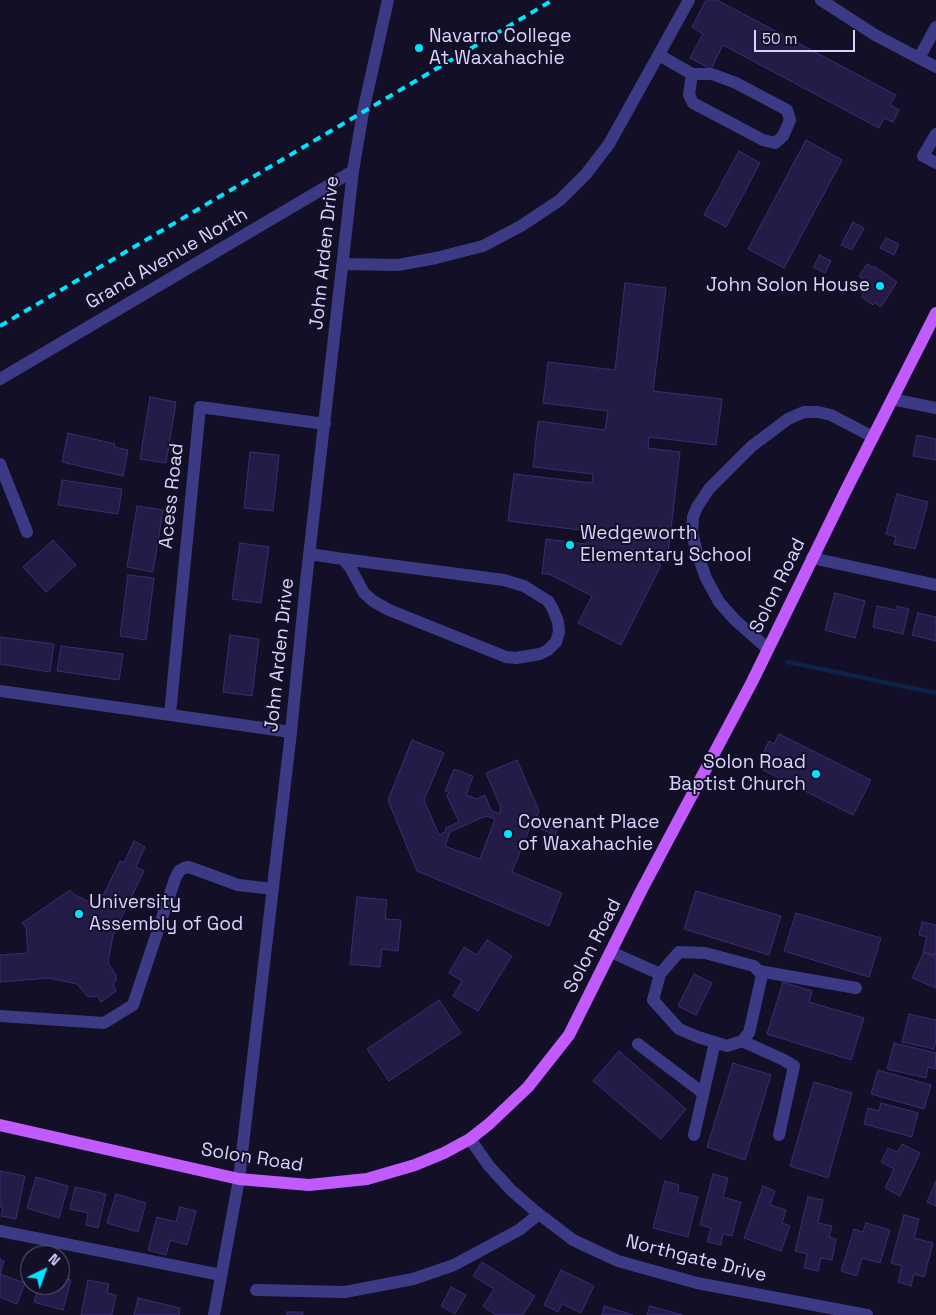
<!DOCTYPE html>
<style>
body{margin:0}
#map{position:relative;width:936px;height:1315px;overflow:hidden;background:#130f26;font-family:"Space Grotesk",sans-serif}
canvas{display:block}
.north{position:absolute;left:20px;top:1245px;width:50px;height:50px;box-sizing:border-box;background:#130f26;border:1px solid #625e7d;border-radius:50%;rotate:42deg;font-size:14px;font-weight:700;line-height:20px;text-align:center;color:#d9d4ff}
.north::after{content:'';display:block;margin:auto;width:18px;height:22px;background:#00e5ff;clip-path:polygon(50% 0,100% 100%,50% 72%,0 100%)}
.scale{position:absolute;left:754px;top:30px;width:101px;height:22px;box-sizing:border-box;border:2px solid #d9d4ff;border-top:0;padding-left:6px;font-size:15px;line-height:18px;white-space:nowrap;color:#d9d4ff;-webkit-text-stroke:4px #130f26;paint-order:stroke}
</style>
<div id="map">
<canvas width="936" height="1315"></canvas>
<div class="north">N</div>
<div class="scale">50 m</div>
</div>
<script>
const g = document.querySelector('canvas').getContext('2d');
g.lineJoin = 'round';
function poly(rows) {
  const path = new Path2D();
  for (const r of rows) {
    path.moveTo(r[0], r[1]);
    for (let i = 2; i < r.length; i += 2) path.lineTo(r[i], r[i + 1]);
  }
  return path;
}
function strokePath(path, color, width, dash) {
  g.strokeStyle = color;
  g.lineWidth = width;
  g.lineCap = dash ? 'butt' : 'round';
  g.setLineDash(dash || []);
  g.stroke(path);
}
function fillPath(path, color) {
  g.fillStyle = color;
  g.fill(path, 'evenodd');
}
function drawText(font, color, halo, rows, align = 'center') {
  g.font = font + ' "Space Grotesk",sans-serif';
  g.lineWidth = 4;
  g.setLineDash([]);
  g.textBaseline = 'middle';
  g.strokeStyle = halo;
  g.fillStyle = color;
  for (const [text, x, y, turn = 0] of rows) {
    g.save();
    g.translate(x, y);
    g.rotate((+turn || 0) * Math.PI / 180);
    g.textAlign = isNaN(turn) ? turn : align;
    if (halo) g.strokeText(text, 0, 0);
    g.fillText(text, 0, 0);
    g.restore();
  }
}
const stream = poly([
 [788,662,936,693]
]);
const building = poly([
 [706,0,717,0,896,95,890,105,899,110,893,122,884,118,879,128,723,45,711,69,690,58,703,34,692,27,706,0],
 [806,140,842,160,784,268,748,249,806,140],
 [739,151,760,163,726,227,704,215,739,151],
 [853,222,864,228,852,250,841,245,853,222],
 [886,238,899,244,894,255,880,248,886,238],
 [820,255,831,261,825,273,813,267,820,255],
 [867,264,873,268,874,266,897,282,881,307,875,303,873,305,861,297,867,288,861,284,864,280,859,276,867,264],
 [625,283,666,288,653,391,722,399,716,445,649,437,648,448,680,452,668,554,629,549,661,565,621,645,578,623,592,596,549,574,542,574,546,539,586,544,588,531,508,521,514,474,592,483,593,474,533,467,538,421,605,430,608,411,543,403,548,362,615,370,625,283],
 [150,397,176,402,166,463,140,459,150,397],
 [68,433,115,444,114,447,128,450,123,476,62,462,68,433],
 [917,435,936,439,936,460,913,456,917,435],
 [250,452,279,455,273,511,244,508,250,452],
 [62,480,122,489,118,514,58,505,62,480],
 [897,494,928,502,915,549,894,544,896,537,886,534,897,494],
 [137,506,163,510,153,572,127,567,137,506],
 [53,540,76,565,46,592,23,567,53,540],
 [240,543,269,547,261,603,232,599,240,543],
 [128,575,154,578,146,640,120,636,128,575],
 [835,593,865,601,855,638,825,630,835,593],
 [877,606,896,610,897,606,909,609,903,634,873,627,877,606],
 [918,613,936,617,936,641,912,635,918,613],
 [230,635,259,639,252,696,223,692,230,635],
 [0,637,54,644,50,672,0,664,0,637],
 [61,646,123,654,119,680,57,671,61,646],
 [779,734,871,780,853,815,761,769,766,758,762,756,769,741,774,744,779,734],
 [412,740,444,753,424,800,439,835,445,832,446,828,459,822,447,796,449,792,445,791,454,769,473,776,466,795,477,799,485,795,491,810,499,814,501,808,486,773,517,760,539,811,537,816,559,825,555,835,531,825,512,872,562,893,549,926,417,871,388,800,412,740],
 [486,816,495,819,480,859,445,846,450,832,486,816],
 [134,841,145,847,136,867,144,871,113,935,108,963,116,975,116,981,113,984,116,991,101,1002,97,995,94,997,87,996,77,984,49,978,0,982,0,955,28,953,26,927,22,923,70,890,73,894,98,906,120,861,124,863,134,841],
 [696,891,781,916,769,955,684,929,696,891],
 [357,897,387,900,385,919,401,920,398,951,382,949,380,967,350,964,357,897],
 [796,913,881,938,869,977,784,951,796,913],
 [922,922,936,925,936,955,923,952,927,937,919,935,922,922],
 [487,940,512,956,478,1011,453,996,462,981,449,973,464,947,477,955,487,940],
 [924,952,936,957,936,988,912,978,924,952],
 [694,974,712,983,696,1015,678,1006,694,974],
 [783,982,812,991,809,1002,864,1018,851,1060,767,1034,783,982],
 [439,1000,461,1033,389,1081,367,1049,439,1000],
 [909,1014,936,1020,936,1039,934,1049,902,1042,909,1014],
 [894,1043,936,1053,935,1069,928,1067,926,1078,887,1069,894,1043],
 [619,1051,686,1109,661,1139,593,1081,619,1051],
 [733,1063,771,1075,745,1160,707,1147,733,1063],
 [878,1070,931,1085,924,1109,871,1094,878,1070],
 [814,1082,852,1093,828,1178,790,1166,814,1082],
 [881,1103,918,1113,912,1137,864,1124,868,1108,879,1111,881,1103],
 [902,1144,920,1153,900,1196,885,1188,894,1169,881,1162,888,1148,897,1152,902,1144],
 [0,1171,25,1176,16,1219,1,1216,3,1207,0,1207,0,1171],
 [713,1174,728,1178,723,1197,741,1202,732,1236,723,1234,721,1245,707,1242,711,1228,700,1225,713,1174],
 [36,1177,68,1186,59,1218,27,1208,36,1177],
 [665,1181,679,1185,678,1192,698,1197,688,1237,653,1228,665,1181],
 [936,1181,936,1206,927,1202,936,1181],
 [763,1186,775,1191,770,1205,786,1210,782,1223,790,1226,781,1251,744,1238,763,1186],
 [75,1187,106,1194,98,1228,86,1225,88,1213,70,1209,75,1187],
 [116,1194,146,1203,138,1232,107,1223,116,1194],
 [808,1197,823,1200,818,1223,832,1226,829,1237,836,1239,832,1260,821,1258,818,1271,804,1268,807,1254,795,1251,808,1197],
 [180,1207,196,1211,187,1245,170,1240,166,1255,148,1250,157,1217,176,1222,180,1207],
 [904,1215,919,1219,914,1238,933,1243,924,1277,914,1274,911,1286,898,1282,902,1266,891,1263,904,1215],
 [866,1223,890,1230,880,1263,862,1258,857,1276,841,1271,854,1229,863,1232,866,1223],
 [0,1259,4,1261,0,1274,25,1283,17,1304,0,1297,0,1259],
 [482,1262,535,1296,523,1315,496,1315,483,1306,494,1289,473,1276,482,1262],
 [561,1270,594,1286,581,1313,562,1304,558,1312,544,1305,561,1270],
 [60,1277,71,1280,63,1310,34,1302,39,1285,60,1285,60,1277],
 [88,1280,109,1284,107,1293,116,1295,112,1315,81,1315,88,1280],
 [451,1287,466,1295,455,1314,441,1306,451,1287],
 [138,1298,180,1308,179,1315,134,1315,138,1298],
 [604,1306,633,1315,602,1315,604,1306],
 [650,1306,682,1315,647,1315,650,1306],
 [287,1312,303,1312,303,1315,287,1315,287,1312]
]);
const minor = poly([
 [821,0,875,35,936,67],
 [659,55,692,74,712,74,736,83,787,110,790,120,783,136,775,143,763,140,693,103,689,95,692,74],
 [919,58,936,27],
 [936,134,923,156,936,163],
 [343,264,398,265,436,258,483,246,521,226,560,200,586,174,609,144,689,0],
 [0,379,353,171],
 [892,399,936,408],
 [0,464,27,532],
 [309,554,343,559,504,580,524,586,548,601,553,609,558,622,559,632,556,642,548,650,540,654,516,658,506,657,389,610,373,601,364,593,350,567,343,559],
 [812,558,936,585],
 [768,649,735,620,719,602,706,578,697,553,692,533,693,517,697,507,709,489,752,446,788,419,804,412,818,412,831,415,873,437],
 [0,691,291,732],
 [170,714,200,407,325,424],
 [611,952,660,974,679,952,705,953,754,966,762,975,749,1033,742,1041,727,1046,698,1037,679,1029,653,1000,660,974],
 [759,971,856,988],
 [0,1016,104,1023,133,1005,175,879,179,871,184,868,189,867,238,885,273,889],
 [742,1041,784,1060,794,1066,779,1135],
 [638,1044,703,1093],
 [694,1135,715,1042],
 [470,1139,489,1166,511,1190,535,1211,573,1240,618,1261,697,1283,867,1315],
 [0,1231,221,1275],
 [256,1290,345,1292,413,1279,454,1265,519,1230,539,1214],
 [214,1315,239,1179,291,732,306,582,353,171,363,112,388,0]
]);
const major = poly([
 [0,1125,239,1179,309,1185,367,1179,415,1165,444,1153,470,1139,489,1124,528,1087,569,1035,641,891,752,682,845,492,936,313]
]);
const rail = poly([
 [0,326,553,0]
]);
const markers = [
 [419,48,5,"#00e5ff"],
 [880,286,5,"#00e5ff"],
 [570,545,5,"#00e5ff"],
 [816,774,5,"#00e5ff"],
 [508,834,5,"#00e5ff"],
 [79,914,5,"#00e5ff"]
];
const poiNames = [
 ["Navarro College",429,37],
 ["At Waxahachie",429,59],
 ["John Solon House",870,286,"right"],
 ["Wedgeworth",580,534],
 ["Elementary School",580,556],
 ["Solon Road",806,763,"right"],
 ["Baptist Church",806,785,"right"],
 ["Covenant Place",518,823],
 ["of Waxahachie",518,845],
 ["University",89,903],
 ["Assembly of God",89,925]
];
const streetNames = [
 ["John Arden Drive",325,253,-84],
 ["Grand Avenue North",167,259,-30],
 ["Acess Road",172,496,-84],
 ["Solon Road",778,586,-64],
 ["John Arden Drive",280,655,-84],
 ["Solon Road",593,946,-63],
 ["Solon Road",252,1158,9],
 ["Northgate Drive",696,1259,14]
];
strokePath(stream, '#0c2248', 4.5);
fillPath(building, '#241b47');
strokePath(building, '#3b2d73', 1);
strokePath(minor, '#3d3a85', 12);
strokePath(major, '#c25bff', 12);
strokePath(rail, '#00e5ff', 4, [8, 6]);
for (const [x, y, r, color] of markers) {
  const dot = new Path2D();
  dot.arc(x, y, r, 0, 2 * Math.PI);
  g.fillStyle = color;
  g.fill(dot);
  strokePath(dot, '#130f26', 2);
}
drawText('19px', '#d9d4ff', '#130f26', poiNames, 'left');
drawText('19px', '#d9d4ff', '#130f26', streetNames);
</script>
